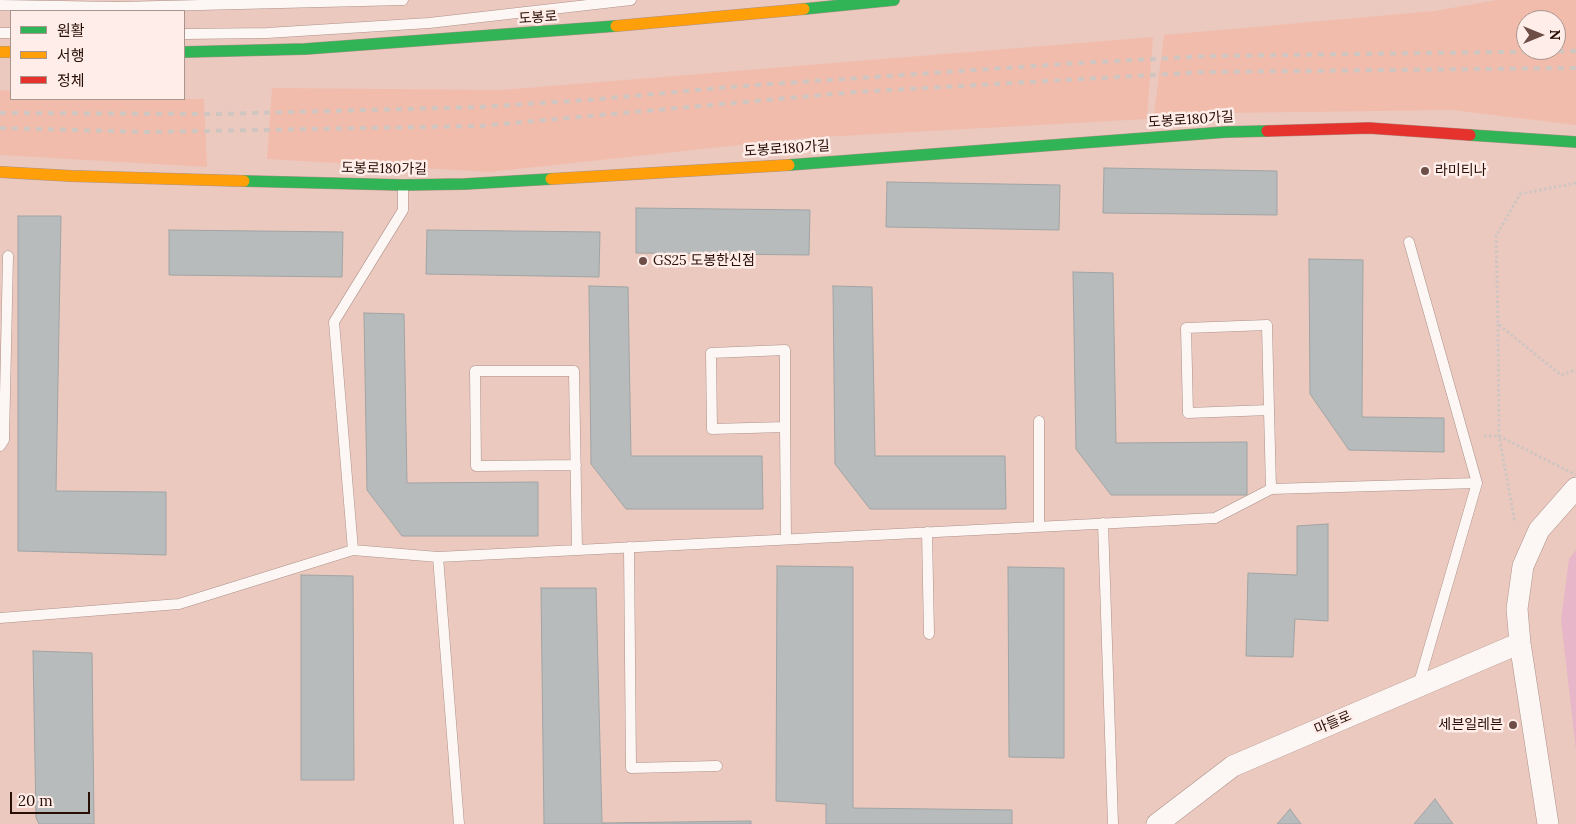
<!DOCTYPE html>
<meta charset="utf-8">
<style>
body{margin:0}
#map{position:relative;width:1576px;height:824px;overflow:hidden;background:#ebc9bf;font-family:Lora,"Noto Sans KR",serif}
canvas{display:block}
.legend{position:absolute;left:10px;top:10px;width:175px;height:90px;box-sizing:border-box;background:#feede8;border:1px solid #a9948e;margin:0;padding:6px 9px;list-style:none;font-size:15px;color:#290e06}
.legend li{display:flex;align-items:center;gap:10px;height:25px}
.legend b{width:25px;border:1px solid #a9948e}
.north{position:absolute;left:1516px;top:10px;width:50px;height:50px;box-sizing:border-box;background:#feede8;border:1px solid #a9948e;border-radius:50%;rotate:90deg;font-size:14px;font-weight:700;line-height:20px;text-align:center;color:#290e06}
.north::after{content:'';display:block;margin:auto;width:18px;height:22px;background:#6d4f47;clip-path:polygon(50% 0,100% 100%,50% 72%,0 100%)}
.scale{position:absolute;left:10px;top:792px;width:80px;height:22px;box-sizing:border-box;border:2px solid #290e06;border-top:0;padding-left:6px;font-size:15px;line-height:18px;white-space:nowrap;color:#290e06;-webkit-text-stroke:4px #feede8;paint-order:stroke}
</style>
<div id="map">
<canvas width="1576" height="824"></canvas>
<ul class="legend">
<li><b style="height:6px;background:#30b455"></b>원활</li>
<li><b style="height:6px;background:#ff9f0a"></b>서행</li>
<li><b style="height:6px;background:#e5322d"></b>정체</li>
</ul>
<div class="north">N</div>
<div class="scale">20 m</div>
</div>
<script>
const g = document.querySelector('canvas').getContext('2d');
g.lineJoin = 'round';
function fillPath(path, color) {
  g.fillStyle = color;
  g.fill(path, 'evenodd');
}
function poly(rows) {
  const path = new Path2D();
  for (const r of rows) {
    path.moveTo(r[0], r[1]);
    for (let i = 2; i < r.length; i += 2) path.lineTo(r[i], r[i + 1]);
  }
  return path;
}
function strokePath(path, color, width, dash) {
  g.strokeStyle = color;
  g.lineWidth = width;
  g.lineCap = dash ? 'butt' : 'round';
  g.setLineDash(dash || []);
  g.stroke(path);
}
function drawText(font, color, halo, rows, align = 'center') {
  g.font = font + ' Lora,"Noto Sans KR",serif';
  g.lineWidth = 5;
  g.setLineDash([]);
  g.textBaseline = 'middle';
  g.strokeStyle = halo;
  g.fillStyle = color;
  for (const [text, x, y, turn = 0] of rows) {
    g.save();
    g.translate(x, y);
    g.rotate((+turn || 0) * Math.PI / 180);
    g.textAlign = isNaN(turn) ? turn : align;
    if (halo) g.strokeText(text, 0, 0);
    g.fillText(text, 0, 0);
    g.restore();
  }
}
const built = poly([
 [1497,0,1576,0,1576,125,1452,110,1154,114,1164,35,1434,11],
 [1526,20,1556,20,1556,50,1526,50],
 [1153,37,1147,119,804,138,490,172,267,159,272,88,502,90],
 [0,90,11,91,11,99,204,99,207,167,0,155]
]);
const green = poly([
 [1576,550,1576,750,1561,620,1569,559]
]);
const building = poly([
 [1104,168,1277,171,1277,215,1103,213,1104,168],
 [887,182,1060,185,1059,230,886,227,887,182],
 [636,208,810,210,809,255,636,253,636,208],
 [18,216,61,216,56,491,166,492,166,555,18,551,18,216],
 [169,230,343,232,342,277,169,275,169,230],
 [427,230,600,232,599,277,426,274,427,230],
 [1309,259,1363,260,1362,417,1444,418,1444,452,1349,450,1310,394,1309,259],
 [1073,272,1113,273,1116,443,1247,442,1247,495,1111,495,1076,449,1073,272],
 [589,286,628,287,631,456,762,456,763,509,626,509,591,464,589,286],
 [833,286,872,287,875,456,1005,456,1006,509,870,509,835,464,833,286],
 [364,313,404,314,407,483,538,482,538,536,402,536,367,490,364,313],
 [1328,524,1328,621,1295,619,1293,657,1246,656,1248,573,1297,575,1297,526,1328,524],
 [777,566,853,567,853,808,1012,810,1012,824,826,824,826,804,776,801,777,566],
 [1008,567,1064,568,1064,758,1009,757,1008,567],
 [301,575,353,576,354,780,301,780,301,575],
 [541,588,596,588,602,823,751,821,751,824,544,824,541,588],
 [33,651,92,653,94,824,39,824,36,818,33,651],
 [1435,799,1453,824,1414,824,1435,799],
 [1290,809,1301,824,1277,824,1290,809]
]);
const path = poly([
 [1576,183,1520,194,1496,236,1498,324,1561,375,1576,370],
 [1498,324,1499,436,1515,523],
 [1484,436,1499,436]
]);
const lane = poly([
 [0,5,119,7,403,0],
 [0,33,11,33],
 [184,34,267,33,429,23,631,0],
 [403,186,403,210,334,322,353,550,438,557,459,824],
 [1409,242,1477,483,1418,686],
 [1269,410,1188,413,1186,328,1267,325,1269,410,1271,489],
 [1039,421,1039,526],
 [785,427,712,429,711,353,785,350,785,427,786,539],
 [0,446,4,440,8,256],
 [576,465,476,466,475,371,574,371,577,550],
 [1103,523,1113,824],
 [927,532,929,634],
 [629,547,631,768,717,766],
 [438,557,1215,518,1271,489,1477,483],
 [0,618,179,604,353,550]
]);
const street = poly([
 [1157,824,1233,766,1520,643],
 [1548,824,1520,643,1517,609,1523,566,1539,530,1576,488]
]);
const fast = poly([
 [804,9,894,0],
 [184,52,305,49,616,26],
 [1470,135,1576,142],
 [789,165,1226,132,1267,131],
 [244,181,403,185,465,184,551,179]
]);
const slow = poly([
 [616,26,804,9],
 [0,52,11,52],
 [0,172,72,176,244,181],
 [551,179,789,165]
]);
const jam = poly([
 [1267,131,1369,128,1470,135]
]);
const rail = poly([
 [0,113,217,114,479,107,588,100,742,86,1078,63,1209,56,1576,51],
 [0,128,148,132,479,126,855,92,1205,72,1576,68]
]);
const pathBridge = poly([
 [1499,436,1576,475]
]);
const markers = [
 [1425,171,5,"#6d4f47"],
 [643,261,5,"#6d4f47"],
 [1513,725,5,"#6d4f47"]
];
const streetNames = [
 ["도봉로",538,18,-4],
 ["도봉로180가길",1191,120,-4],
 ["도봉로180가길",787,149,-4],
 ["도봉로180가길",384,169,1],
 ["마들로",1333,723,-23]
];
const poiNames = [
 ["라미티나",1435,171],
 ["GS25 도봉한신점",653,261],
 ["세븐일레븐",1503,725,"right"]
];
fillPath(built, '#f1bcac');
fillPath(green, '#e7b6c9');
fillPath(building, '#b7bbbb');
strokePath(building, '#a0a4a4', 1);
strokePath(lane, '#ad9189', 11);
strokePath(street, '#ad9189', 22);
strokePath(fast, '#ad9189', 12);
strokePath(slow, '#ad9189', 12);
strokePath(jam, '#ad9189', 12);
strokePath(path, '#cfc5c2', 3, [2.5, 2.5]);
strokePath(lane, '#fcf7f5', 10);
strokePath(street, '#fcf7f5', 21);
strokePath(fast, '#30b455', 11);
strokePath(slow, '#ff9f0a', 11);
strokePath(jam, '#e5322d', 11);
strokePath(rail, '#cfc5c1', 4, [6, 6]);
strokePath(pathBridge, '#cfc5c2', 3, [2.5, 2.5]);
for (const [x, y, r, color] of markers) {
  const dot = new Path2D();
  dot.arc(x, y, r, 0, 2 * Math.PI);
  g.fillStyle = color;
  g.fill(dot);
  strokePath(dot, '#feede8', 2);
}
drawText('14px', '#290e06', '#feede8', streetNames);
drawText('14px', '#290e06', '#feede8', poiNames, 'left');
</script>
